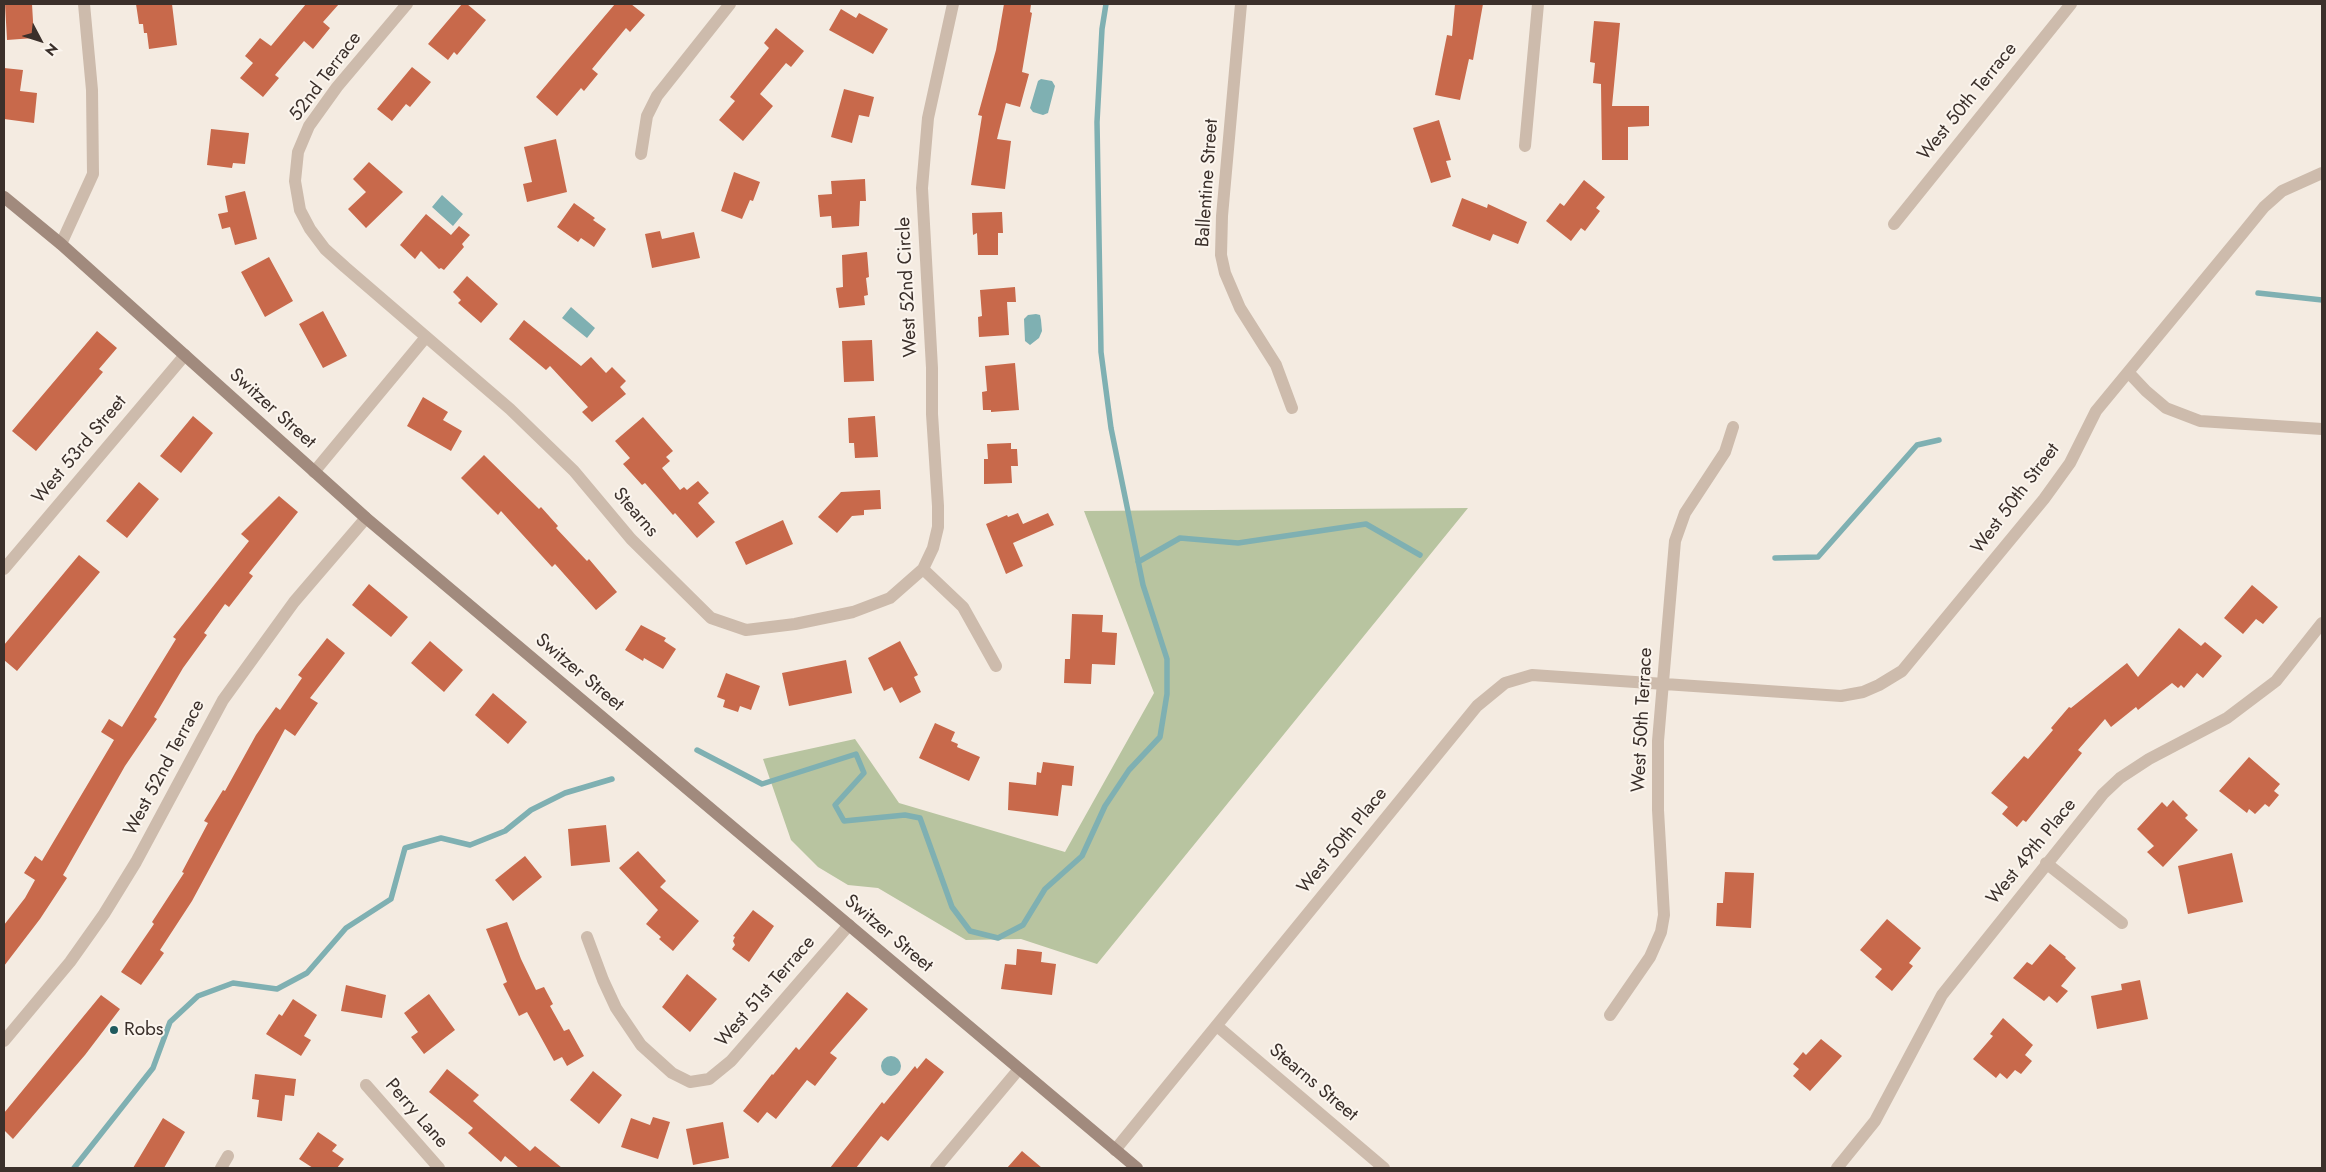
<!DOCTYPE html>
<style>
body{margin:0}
#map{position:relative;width:2326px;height:1172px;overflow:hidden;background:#f4ebe1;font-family:Jost,sans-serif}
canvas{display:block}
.frame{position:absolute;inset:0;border:5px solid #3b302b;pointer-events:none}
.north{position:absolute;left:15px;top:15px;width:50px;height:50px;-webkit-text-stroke:4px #fbf5ee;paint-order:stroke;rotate:130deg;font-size:14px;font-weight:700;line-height:20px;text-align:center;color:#3b302b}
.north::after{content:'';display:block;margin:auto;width:18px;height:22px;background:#3b302b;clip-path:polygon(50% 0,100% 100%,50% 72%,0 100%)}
</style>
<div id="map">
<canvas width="2326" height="1172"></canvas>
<div class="frame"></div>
<div class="north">N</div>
</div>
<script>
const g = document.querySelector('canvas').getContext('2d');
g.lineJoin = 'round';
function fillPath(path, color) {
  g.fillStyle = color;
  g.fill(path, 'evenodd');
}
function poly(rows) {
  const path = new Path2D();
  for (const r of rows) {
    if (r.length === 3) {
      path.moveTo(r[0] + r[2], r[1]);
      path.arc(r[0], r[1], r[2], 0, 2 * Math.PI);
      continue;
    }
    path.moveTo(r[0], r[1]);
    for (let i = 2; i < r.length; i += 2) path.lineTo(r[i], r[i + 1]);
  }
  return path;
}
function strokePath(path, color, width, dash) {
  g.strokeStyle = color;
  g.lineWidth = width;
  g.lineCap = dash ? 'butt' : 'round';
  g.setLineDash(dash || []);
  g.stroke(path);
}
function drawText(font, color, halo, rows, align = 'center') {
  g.font = font + ' Jost,sans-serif';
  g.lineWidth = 4;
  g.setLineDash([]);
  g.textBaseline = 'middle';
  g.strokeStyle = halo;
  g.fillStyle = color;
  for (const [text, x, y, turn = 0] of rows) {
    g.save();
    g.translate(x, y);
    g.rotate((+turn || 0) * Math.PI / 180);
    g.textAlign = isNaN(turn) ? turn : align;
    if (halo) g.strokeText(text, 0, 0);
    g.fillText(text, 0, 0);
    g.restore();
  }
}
const green = poly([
 [1468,508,1097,964,1021,939,966,940,878,888,848,885,818,867,791,840,763,759,855,739,899,803,1065,852,1154,693,1084,511]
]);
const water = poly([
 [1041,79,1052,81,1055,86,1048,113,1043,115,1033,112,1030,108,1038,81],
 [442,195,463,214,453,226,432,207],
 [571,307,595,328,587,338,562,318],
 [1036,314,1040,315,1041,320,1042,331,1039,338,1030,345,1025,341,1024,319,1028,315],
 [891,1066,10]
]);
const stream = poly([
 [2258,293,2322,300],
 [1775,558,1818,557,1917,445,1939,440],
 [1138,562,1180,538,1238,543,1366,524,1420,555],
 [697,750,762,784,856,754,864,773,835,805,844,821,905,815,920,818,952,907,970,931,998,938,1023,925,1045,889,1082,856,1105,806,1129,770,1160,737,1167,694,1167,659,1143,585,1111,428,1101,352,1097,122,1102,29,1106,4],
 [74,1168,153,1068,170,1022,198,996,233,983,277,989,307,973,346,928,391,899,405,848,441,838,470,845,505,831,531,810,565,793,612,779]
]);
const building = poly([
 [5,4,32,4,34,38,7,40],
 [136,4,172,4,177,45,149,49,147,33,144,33,143,24,139,24],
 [306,4,339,4,323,22,330,28,313,49,304,41,275,75,279,78,263,97,240,78,253,63,245,56,260,38,271,46],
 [462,4,467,4,486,20,457,55,454,52,448,60,428,44],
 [615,4,631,4,645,15,630,32,626,28,592,69,598,74,584,91,581,88,557,116,536,97],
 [1004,4,1031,4,1030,12,1032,13,1022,72,1029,74,1020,107,1006,103,997,139,1011,141,1005,189,971,185,982,116,978,115,996,50],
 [1455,4,1483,4,1473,60,1469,59,1460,100,1435,95,1447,35,1452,36],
 [841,9,856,18,859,13,888,29,873,54,829,30],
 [1594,21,1620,23,1612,106,1649,106,1649,126,1628,127,1628,160,1602,160,1601,84,1593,83,1595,63,1590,62],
 [776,28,804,51,791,67,786,63,760,94,773,106,743,141,719,120,735,101,730,97,769,48,764,43],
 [412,67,431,82,410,107,406,104,392,121,377,109],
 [4,68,23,70,20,91,37,93,34,123,4,119],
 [844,89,874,97,869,117,859,115,852,143,831,137],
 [1439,120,1451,160,1446,161,1451,177,1431,183,1413,128],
 [211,129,249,133,245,164,233,163,232,168,207,165],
 [556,139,567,192,527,202,523,184,532,182,524,147],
 [369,162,403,192,366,228,348,209,366,192,353,179],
 [734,172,760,182,753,201,750,200,742,219,721,211],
 [865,179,866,201,860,201,859,226,832,228,831,216,820,217,818,195,832,194,831,181],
 [1584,180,1605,197,1596,208,1600,211,1585,231,1581,228,1571,241,1546,221,1560,203,1564,206],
 [245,191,257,239,235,245,230,227,222,229,218,214,228,212,225,196],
 [1462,198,1487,208,1488,204,1527,222,1518,244,1493,234,1490,241,1452,226],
 [574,203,595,218,593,220,606,229,594,247,581,238,578,242,557,227],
 [1002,212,1003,233,998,233,998,255,978,255,977,233,973,235,972,213],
 [426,214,451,235,459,226,470,235,462,244,464,247,444,270,441,268,439,269,421,251,415,259,400,245],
 [660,231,662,239,694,232,700,258,652,268,645,234],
 [867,252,869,277,866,278,868,295,864,296,865,305,839,308,836,288,843,287,842,255],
 [269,257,293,301,265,317,241,272],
 [467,276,498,304,481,323,458,303,461,300,453,292],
 [1015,287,1016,302,1007,302,1009,335,979,337,978,317,982,316,980,290],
 [323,311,347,356,323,368,299,324],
 [524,320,581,366,591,357,606,373,612,367,626,381,620,387,626,394,592,422,582,412,588,407,550,366,546,370,509,339],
 [97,331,117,348,99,369,103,372,36,451,12,431],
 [872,340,874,381,844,382,842,341],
 [1015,363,1019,410,991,412,991,410,983,410,982,392,987,391,985,366],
 [423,397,448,412,443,420,462,431,451,451,407,426],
 [193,416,213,433,181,473,160,456],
 [875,416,878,457,855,458,854,443,849,443,848,418],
 [643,417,673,451,666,457,670,461,662,468,680,490,684,487,687,490,698,481,709,493,698,503,715,522,697,538,675,513,673,515,645,483,642,485,623,464,630,458,615,441],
 [1011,443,1011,449,1017,449,1018,466,1011,466,1012,483,984,484,984,459,988,459,987,444],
 [484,455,539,509,541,507,558,526,556,528,587,561,589,559,617,592,596,610,555,564,552,567,501,511,498,515,461,478],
 [139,482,159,499,127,538,106,521],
 [880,490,881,509,864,510,864,515,852,516,837,533,818,517,841,492],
 [279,496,298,512,249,573,253,576,229,607,225,604,204,633,207,635,183,668,154,717,157,719,125,766,63,875,67,878,40,919,4,966,4,925,25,898,35,880,24,873,35,856,42,861,114,740,101,732,109,719,122,727,176,639,173,637,249,541,241,534],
 [1018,513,1023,524,1048,513,1054,525,1013,543,1023,566,1006,574,986,524,1007,515,1008,517],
 [783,520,793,544,746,565,735,542],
 [79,555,100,572,17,671,4,660,4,645],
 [369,584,408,617,391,637,352,605],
 [2252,585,2278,607,2263,624,2256,619,2243,634,2224,618],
 [1072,614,1103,615,1102,632,1117,633,1115,665,1092,664,1091,684,1064,683,1065,659,1070,659],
 [641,625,666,638,664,641,676,649,663,669,644,658,643,661,625,650],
 [2179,628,2201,646,2205,642,2222,656,2203,678,2197,673,2184,688,2181,685,2178,688,2172,683,2138,710,2136,707,2111,727,2105,719,2078,750,2082,753,2026,822,2023,820,2017,827,2002,814,2008,807,1991,793,2024,756,2028,759,2053,730,2051,728,2069,707,2071,708,2127,663,2138,677],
 [327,638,345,653,310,698,318,703,295,736,285,729,192,901,160,950,164,953,141,985,121,972,154,924,152,922,184,873,182,872,208,823,204,821,223,790,225,791,256,735,276,707,280,710,302,678,298,675],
 [430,641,463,670,444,692,411,663],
 [900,641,918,675,914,677,921,692,900,703,892,687,884,691,868,658],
 [846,660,852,693,789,706,782,673],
 [726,673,760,686,751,710,740,706,738,712,723,707,725,700,717,697],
 [493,693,527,722,508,744,475,715],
 [935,723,955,732,951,741,958,744,957,747,980,757,969,781,919,758],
 [2249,757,2280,784,2274,791,2279,795,2269,807,2265,804,2255,814,2249,809,2247,813,2219,791],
 [1043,762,1074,766,1072,786,1062,785,1058,816,1008,810,1009,782,1036,785,1037,772,1041,773],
 [2173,800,2188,815,2185,818,2198,830,2163,867,2147,852,2154,846,2137,829,2162,802,2167,807],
 [606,825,610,862,571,866,568,829],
 [638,851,666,881,660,887,699,921,673,951,659,939,661,937,646,924,658,910,619,868],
 [2232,853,2243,902,2188,914,2178,866],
 [525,856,542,877,513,901,495,880],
 [1725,872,1754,873,1751,928,1716,926,1717,903,1723,903],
 [753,910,774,926,749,962,732,949,735,945,733,941,735,937,733,936],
 [1887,919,1921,948,1909,963,1913,966,1892,991,1875,977,1882,969,1860,950],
 [507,922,521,959,536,990,544,987,553,1004,550,1006,564,1031,569,1029,584,1056,567,1066,562,1057,554,1061,527,1012,519,1016,503,984,507,982,486,929],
 [2050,944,2066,957,2065,958,2076,968,2061,986,2068,991,2057,1003,2049,996,2044,1001,2013,978,2027,962,2032,965],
 [1017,949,1042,952,1041,962,1056,964,1052,995,1001,989,1005,964,1016,965],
 [687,974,717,999,690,1032,662,1007],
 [2140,980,2148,1019,2097,1029,2091,996,2122,990,2121,984],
 [346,985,386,995,382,1018,341,1011],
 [847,992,868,1009,830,1053,837,1058,815,1086,807,1080,776,1119,767,1112,758,1123,743,1111,772,1074,773,1075,796,1047,799,1050],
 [429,994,455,1030,424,1054,411,1037,418,1032,404,1013],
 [101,995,120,1009,85,1055,13,1139,4,1130,4,1113],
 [293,999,317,1015,304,1036,311,1040,301,1056,266,1034,279,1014,282,1016],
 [2003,1018,2033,1045,2025,1055,2032,1061,2021,1074,2015,1070,2007,1079,2000,1073,1996,1078,1973,1059,1993,1036,1990,1034],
 [1821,1039,1842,1056,1810,1091,1793,1076,1799,1069,1793,1064,1803,1052,1806,1055],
 [926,1058,944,1072,888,1141,881,1136,856,1168,830,1168,882,1102,884,1104,915,1066,917,1069],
 [447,1069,479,1095,473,1101,530,1151,535,1146,562,1168,519,1168,505,1156,501,1162,468,1133,473,1128,429,1092],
 [593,1071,622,1095,599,1124,570,1100],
 [255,1074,296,1079,294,1096,285,1095,282,1121,257,1117,259,1100,252,1099],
 [653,1117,670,1122,658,1159,621,1147,631,1118,650,1125],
 [163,1118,185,1132,164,1168,133,1168],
 [723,1122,729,1158,693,1165,686,1129],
 [318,1132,337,1145,332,1151,344,1159,337,1168,313,1168,299,1159],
 [1022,1151,1042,1168,1007,1168]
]);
const street = poly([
 [407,4,337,87,309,126,298,152,295,181,300,210,310,229,325,249,345,267,510,409,574,471,631,539,711,618,746,630,795,624,853,612,890,598,923,569,933,548,938,527,938,506,932,414,932,368,922,188,928,118,953,4],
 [1241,4,1222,216,1221,255,1225,273,1240,308,1276,365,1292,408],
 [1525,146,1538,4],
 [641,154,647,116,657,96,730,4],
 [1894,224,2071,4],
 [61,244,93,174,92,90,84,4],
 [2129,373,2146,391,2166,408,2200,421,2322,429],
 [314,472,426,337],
 [4,569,185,355],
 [923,569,963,607,996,666],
 [2046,863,2122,923],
 [587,937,603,980,616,1008,641,1045,672,1073,690,1082,709,1079,731,1061,849,925],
 [1610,1015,1650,957,1661,932,1664,915,1658,810,1658,741,1675,541,1685,513,1725,452,1733,427],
 [1217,1026,1384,1168],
 [4,1041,70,962,104,914,136,862,223,700,294,602,366,518],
 [366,1085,439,1168],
 [1115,1150,1477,706,1505,683,1532,675,1841,696,1863,692,1879,685,1902,671,2044,499,2070,463,2096,411,2242,234,2264,207,2282,191,2322,173],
 [221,1168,228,1156],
 [936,1168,1019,1069],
 [1837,1168,1875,1121,1942,995,2103,794,2120,778,2149,759,2227,718,2276,681,2322,623]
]);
const secondary = poly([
 [4,197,61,244,366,518,1137,1168]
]);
const markers = [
 [114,1030,5,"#1f5a5e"]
];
const streetNames = [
 ["52nd Terrace",326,77,-53],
 ["West 50th Terrace",1968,102,-51],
 ["Ballentine Street",1208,183,-86],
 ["West 52nd Circle",908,287,-93],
 ["Switzer Street",272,409,42],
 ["West 53rd Street",80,450,-50],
 ["West 50th Street",2016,499,-53],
 ["Stearns",635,513,49],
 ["Switzer Street",579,673,40],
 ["West 50th Terrace",1643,720,-87],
 ["West 52nd Terrace",165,768,-62],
 ["West 50th Place",1343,841,-51],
 ["West 49th Place",2032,852,-51],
 ["Switzer Street",888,934,40],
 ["West 51st Terrace",766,992,-49],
 ["Stearns Street",1313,1083,40],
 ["Perry Lane",416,1114,49]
];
const poiNames = [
 ["Robs",124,1030]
];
fillPath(green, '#b8c4a0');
fillPath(water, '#7fb0b2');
strokePath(stream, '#7fb0b2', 5.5);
fillPath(building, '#c8694b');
strokePath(street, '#cdbbac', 12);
strokePath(secondary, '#a18a7d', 12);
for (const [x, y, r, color] of markers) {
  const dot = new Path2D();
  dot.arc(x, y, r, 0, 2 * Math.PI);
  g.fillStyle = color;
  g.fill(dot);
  strokePath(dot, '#fbf5ee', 2);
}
drawText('19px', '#3b302b', '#fbf5ee', streetNames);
drawText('19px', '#3b302b', '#fbf5ee', poiNames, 'left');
</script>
